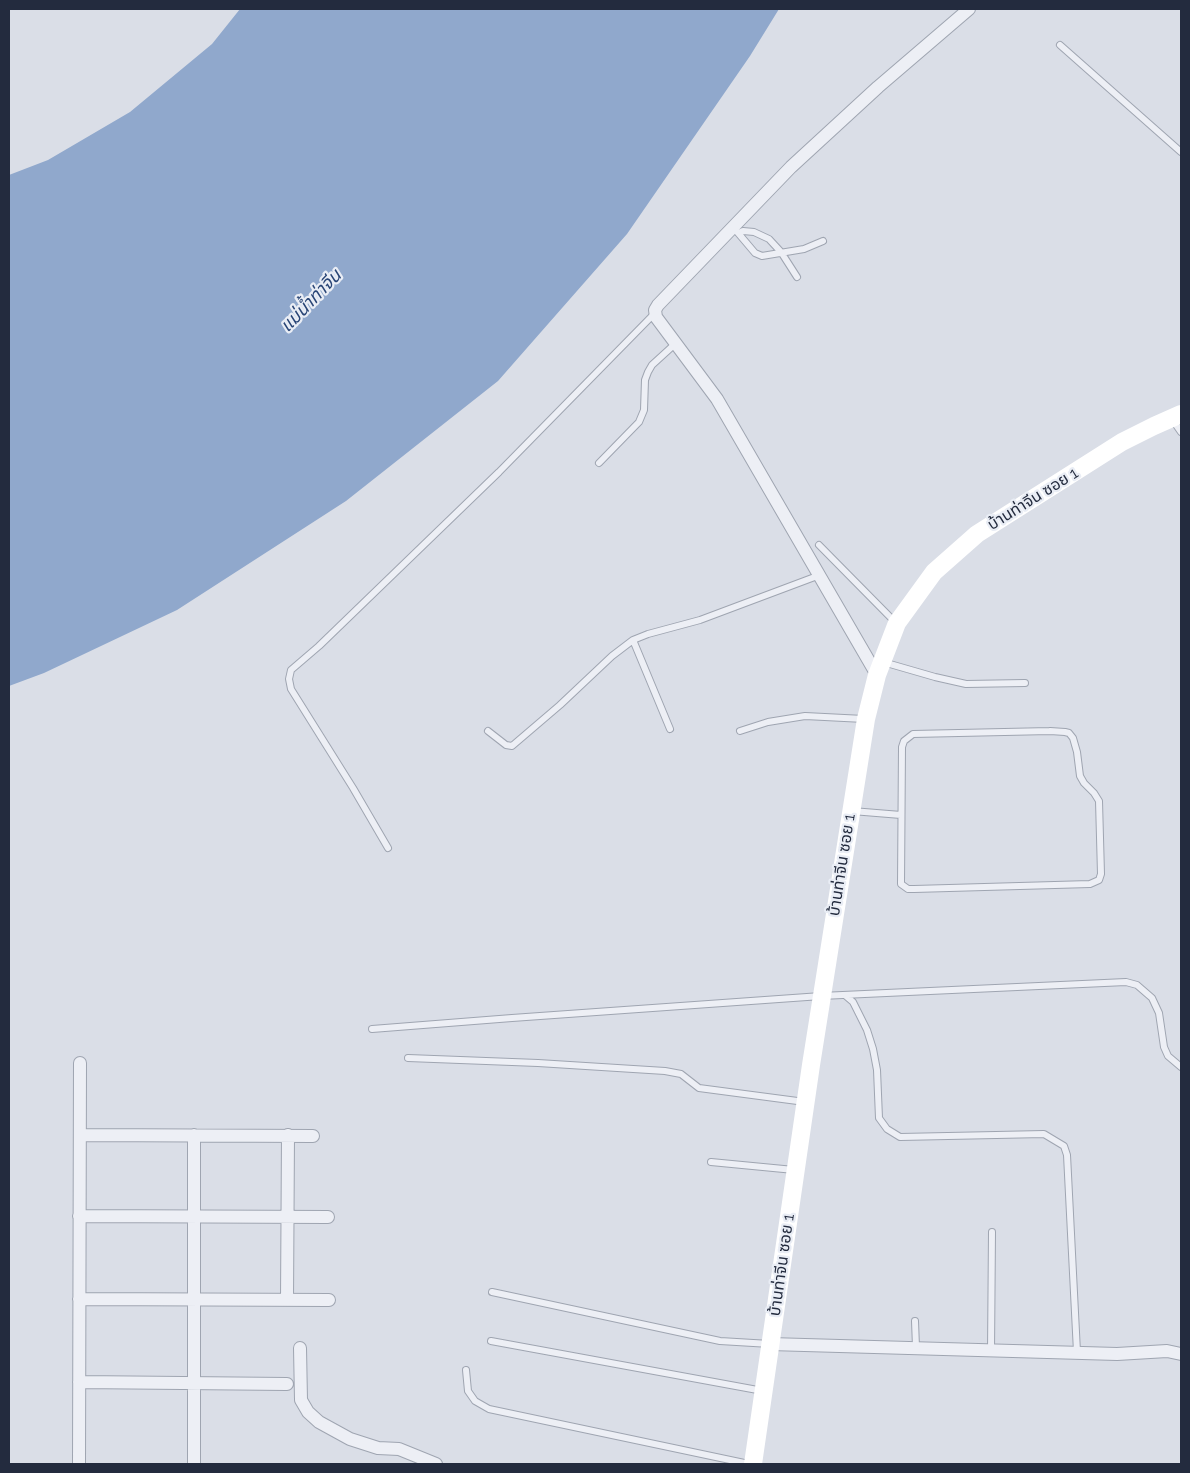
<!DOCTYPE html>
<meta charset="utf-8">
<style>
body{margin:0}
#map{position:relative;width:1190px;height:1473px;overflow:hidden;background:#dadee7;font-family:Raleway,sans-serif}
canvas{display:block}
.frame{position:absolute;inset:0;border:10px solid #232b3e;pointer-events:none}
</style>
<div id="map">
<canvas width="1190" height="1473"></canvas>
<div class="frame"></div>
</div>
<script>
const g = document.querySelector('canvas').getContext('2d');
g.lineJoin = 'round';
function fillPath(path, color) {
  g.fillStyle = color;
  g.fill(path, 'evenodd');
}
function poly(rows) {
  const path = new Path2D();
  for (const r of rows) {
    path.moveTo(r[0], r[1]);
    for (let i = 2; i < r.length; i += 2) path.lineTo(r[i], r[i + 1]);
  }
  return path;
}
function strokePath(path, color, width, dash) {
  g.strokeStyle = color;
  g.lineWidth = width;
  g.lineCap = dash ? 'butt' : 'round';
  g.setLineDash(dash || []);
  g.stroke(path);
}
function drawText(font, color, halo, rows, align = 'center') {
  g.font = font + ' Raleway,"Noto Sans Thai",sans-serif';
  g.lineWidth = 4.5;
  g.setLineDash([]);
  g.textBaseline = 'middle';
  g.strokeStyle = halo;
  g.fillStyle = color;
  for (const [text, x, y, turn = 0] of rows) {
    g.save();
    g.translate(x, y);
    g.rotate((+turn || 0) * Math.PI / 180);
    g.textAlign = isNaN(turn) ? turn : align;
    if (halo) g.strokeText(text, 0, 0);
    g.fillText(text, 0, 0);
    g.restore();
  }
}
const water = poly([
 [240,9,779,9,750,56,627,234,498,381,346,501,177,610,44,673,9,686,9,175,48,160,130,112,212,44]
]);
const lane = poly([
 [1060,45,1181,152],
 [733,227,755,253,762,256,804,249,823,241],
 [739,233,743,231,754,232,769,239,781,252,797,277],
 [1172,419,1181,432],
 [599,463,639,422,644,410,645,380,648,372,652,365,675,344],
 [819,545,896,623],
 [633,640,670,729],
 [883,662,935,677,966,684,1025,683],
 [488,731,506,745,512,746,560,705,612,656,633,640,648,634,700,620,820,575],
 [740,731,768,722,805,716,864,719],
 [1050,731,1065,732,1069,733,1073,738,1077,752,1080,776,1084,783,1094,793,1099,801,1101,874,1099,880,1090,884,914,889,908,889,901,884,902,747,904,741,913,734,1050,731],
 [852,811,901,815],
 [388,848,353,788,291,689,289,679,291,670,319,646,499,472,655,313],
 [846,996,853,1002,867,1030,873,1049,877,1070,879,1118,887,1129,900,1137,1044,1134,1064,1146,1067,1155,1077,1352],
 [372,1029,512,1018,821,996,1126,982,1137,985,1152,998,1159,1013,1164,1047,1168,1056,1181,1067],
 [408,1058,538,1063,665,1071,681,1074,699,1088,805,1102],
 [711,1162,794,1170],
 [492,1292,720,1341,770,1344],
 [915,1321,916,1347],
 [491,1341,763,1391],
 [991,1351,992,1232],
 [466,1370,468,1391,475,1401,489,1409,749,1464]
]);
const street = poly([
 [877,675,717,399,656,317,655,310,658,305,791,167,878,87,969,9],
 [80,1135,313,1136],
 [194,1135,194,1464],
 [79,1216,328,1217],
 [79,1299,329,1300],
 [287,1300,288,1135],
 [770,1344,1117,1354,1167,1351,1181,1354],
 [300,1348,301,1400,308,1412,319,1422,350,1439,378,1448,399,1449,436,1464],
 [79,1382,287,1384],
 [79,1464,80,1063]
]);
const secondary = poly([
 [753,1464,811,1065,866,719,877,675,897,623,934,572,977,534,1122,442,1154,426,1181,414]
]);
const streetNames = [
 ["บ้านท่าจีน ซอย 1",1033,499,-32],
 ["บ้านท่าจีน ซอย 1",842,865,-81],
 ["บ้านท่าจีน ซอย 1",782,1265,-82]
];
const waterNames = [
 ["แม่น้ำท่าจีน",311,301,-46]
];
fillPath(water, '#90a8cc');
strokePath(lane, '#9fa5b1', 8);
strokePath(street, '#9fa5b1', 14);
strokePath(lane, '#edeff5', 6);
strokePath(street, '#edeff5', 12);
strokePath(secondary, '#fff', 18);
drawText('16px', '#232b3e', '#e9edf5', streetNames);
drawText('italic 18px', '#294576', '#e9edf5', waterNames);
</script>
